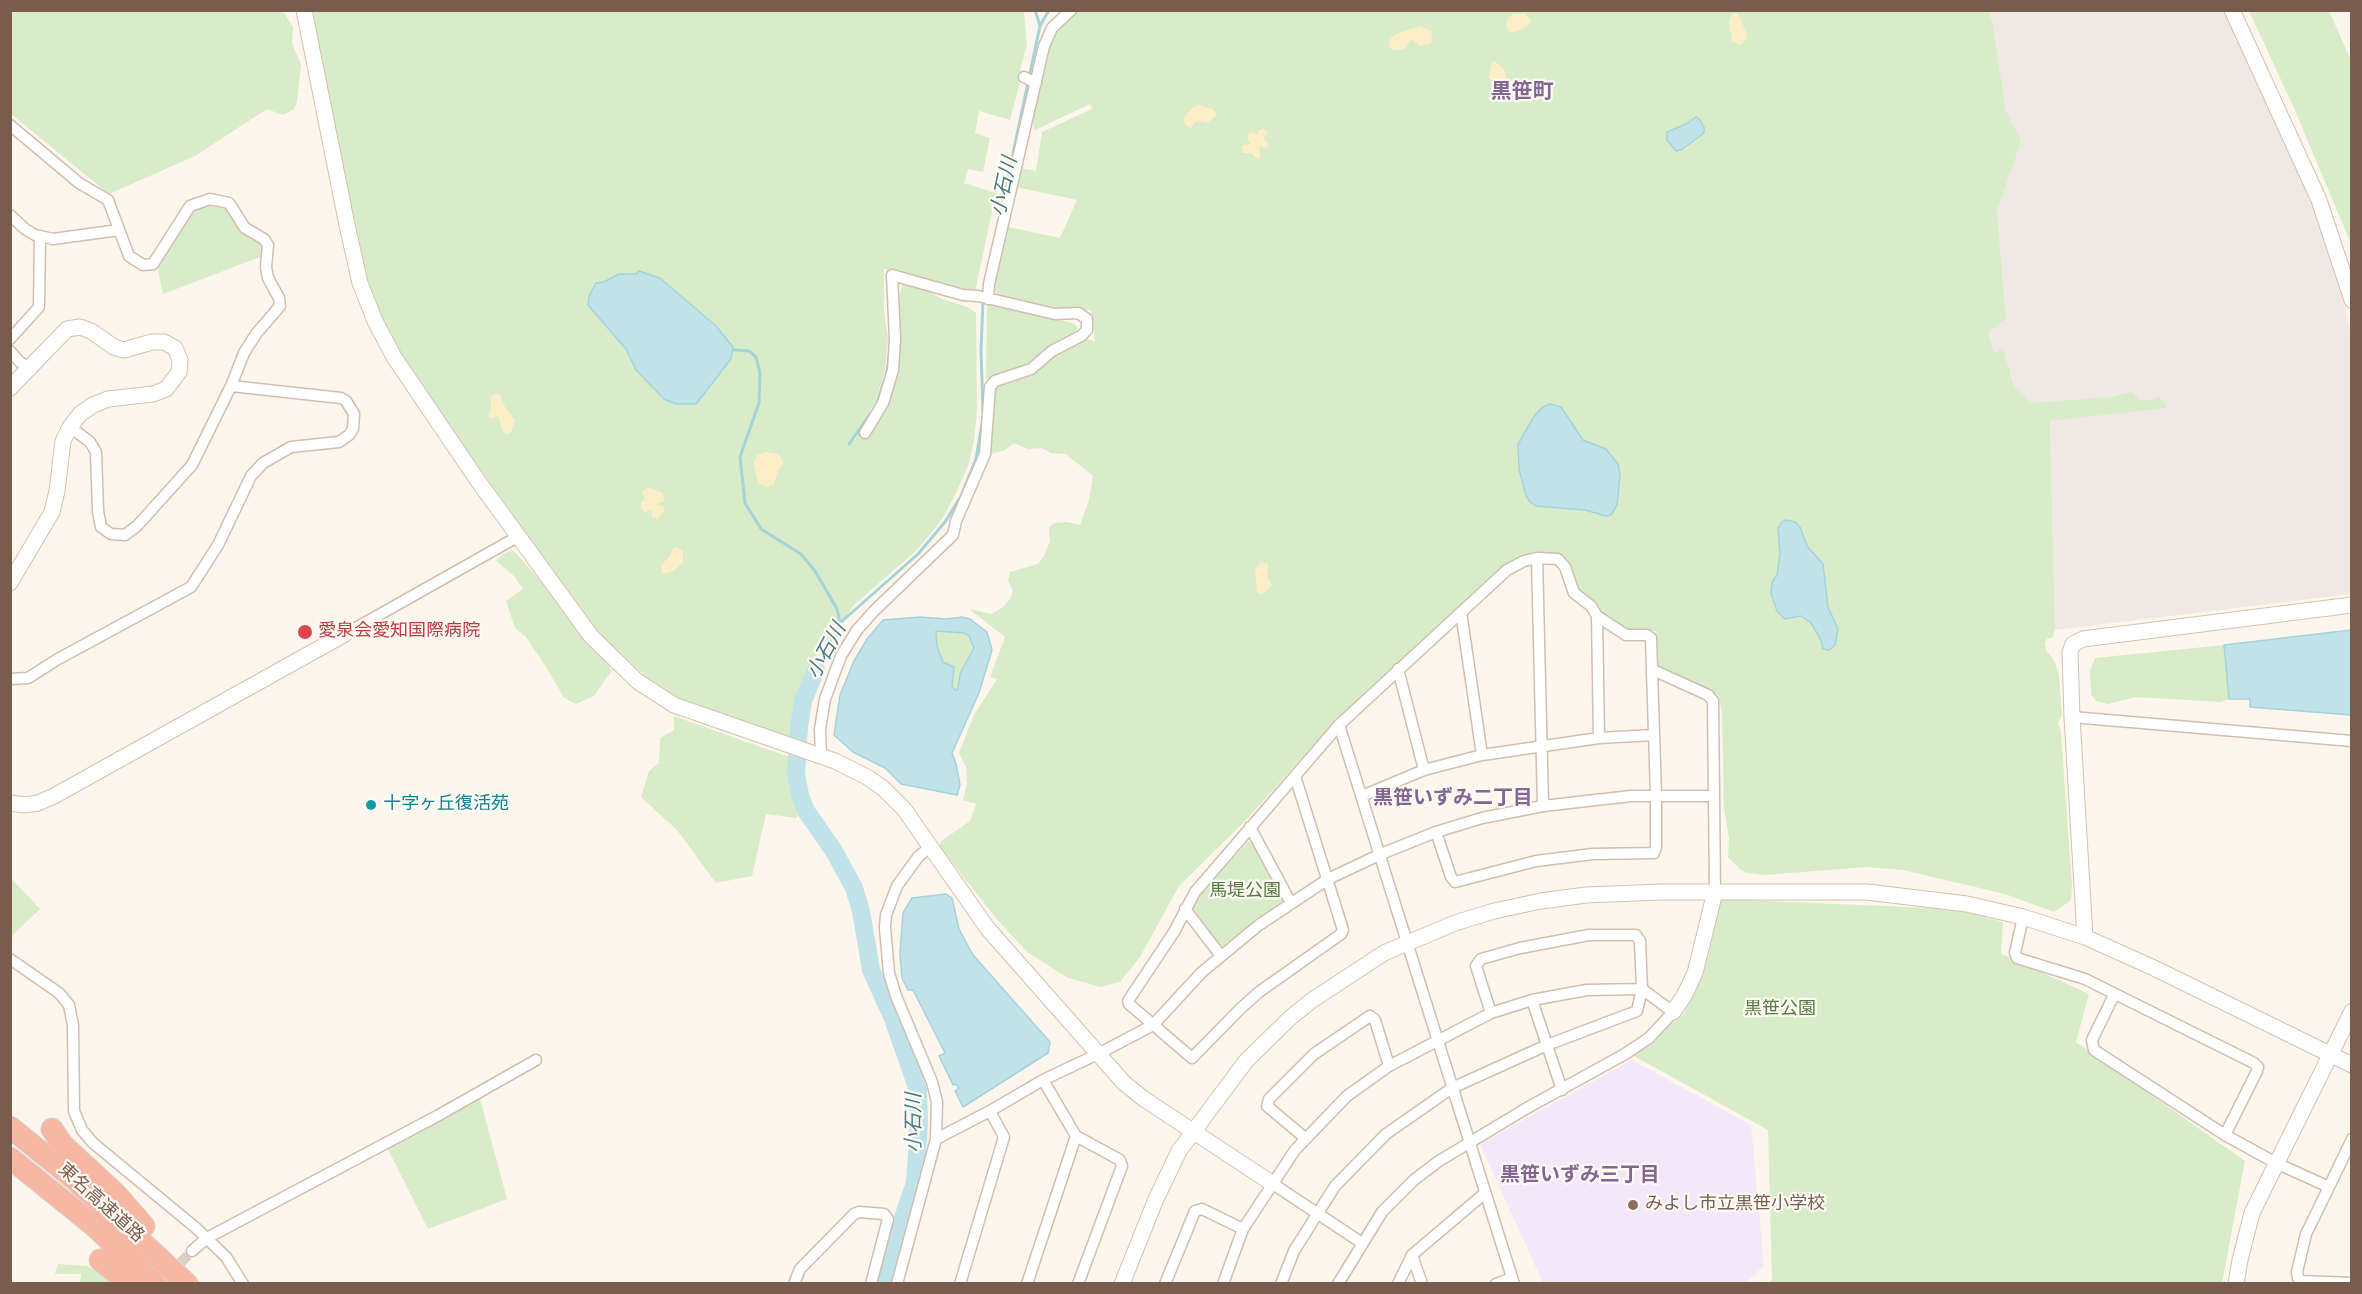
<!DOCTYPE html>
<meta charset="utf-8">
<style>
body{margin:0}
#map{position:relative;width:2362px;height:1294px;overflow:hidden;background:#fdf6ec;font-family:Overpass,sans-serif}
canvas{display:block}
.frame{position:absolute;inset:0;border:12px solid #7a5c4d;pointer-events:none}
</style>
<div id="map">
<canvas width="2362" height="1294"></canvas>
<div class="frame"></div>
</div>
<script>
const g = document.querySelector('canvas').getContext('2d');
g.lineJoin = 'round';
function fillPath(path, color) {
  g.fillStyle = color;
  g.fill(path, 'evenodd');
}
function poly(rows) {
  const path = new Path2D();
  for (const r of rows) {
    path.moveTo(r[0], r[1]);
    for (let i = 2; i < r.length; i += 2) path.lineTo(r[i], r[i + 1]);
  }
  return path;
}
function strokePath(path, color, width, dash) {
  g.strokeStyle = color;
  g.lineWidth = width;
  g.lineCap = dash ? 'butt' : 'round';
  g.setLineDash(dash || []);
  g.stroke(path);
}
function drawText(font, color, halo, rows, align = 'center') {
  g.font = font + ' Overpass,"Noto Sans JP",sans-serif';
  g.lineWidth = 4.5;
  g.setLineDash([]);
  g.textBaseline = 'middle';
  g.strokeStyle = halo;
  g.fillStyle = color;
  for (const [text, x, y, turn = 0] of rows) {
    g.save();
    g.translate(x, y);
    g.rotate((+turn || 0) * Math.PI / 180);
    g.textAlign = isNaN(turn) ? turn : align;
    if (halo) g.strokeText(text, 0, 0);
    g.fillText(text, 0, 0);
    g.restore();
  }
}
const industrial = poly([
 [1989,11,2224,11,2315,207,2338,277,2351,335,2351,594,2055,630,2050,421,2014,387,2004,350,1994,352,1988,333,2006,319,1997,211,2020,141,2006,111,1993,25]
]);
const education = poly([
 [1632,1060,1751,1125,1764,1266,1745,1283,1543,1283,1480,1144]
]);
const green = poly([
 [1079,10,1989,11,1993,25,2006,111,2021,141,1997,211,2006,319,1988,333,1994,352,2004,350,2014,387,2031,403,2111,397,2131,392,2140,400,2153,400,2158,397,2166,404,2166,408,2050,421,2055,630,2053,637,2047,639,2045,643,2046,650,2055,662,2059,675,2062,715,2058,723,2061,733,2072,885,2071,900,2054,912,2005,894,1903,870,1867,867,1765,875,1747,873,1741,870,1728,857,1729,838,1724,810,1722,711,1718,695,1660,668,1657,663,1656,631,1627,630,1604,616,1578,591,1564,557,1548,552,1521,556,1503,567,1333,723,1247,819,1179,886,1140,957,1120,982,1101,987,1068,978,1027,952,995,917,940,847,941,841,970,821,976,804,963,800,967,783,966,767,959,753,974,715,997,679,990,677,1005,637,969,609,992,614,1003,607,1011,598,1013,590,1008,581,1010,572,1038,564,1044,556,1050,541,1049,527,1054,523,1067,522,1080,525,1089,500,1093,476,1066,454,1051,453,1042,448,1028,449,1014,443,1005,450,987,455,992,390,996,383,1083,337,1095,342,1091,310,1057,310,997,295,994,287,1008,227,1060,238,1077,200,1016,187,1020,168,1036,171,1042,132,1092,109,1090,104,1035,130,1032,120,1050,39,1067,17],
 [10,11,283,11,293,27,292,43,301,64,297,102,294,109,283,115,267,109,195,156,109,194,11,114],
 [313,11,1024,11,1027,44,1020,70,1021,78,1010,120,979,111,975,133,990,138,983,172,968,169,964,183,996,193,975,292,963,291,884,269,884,311,888,339,885,371,874,405,858,430,867,437,887,405,898,305,902,285,925,290,942,299,968,307,976,313,977,410,974,441,968,466,955,495,941,521,917,550,855,604,818,655,806,681,797,713,793,740,691,706,647,677,597,634,396,350,366,288,323,75],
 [2249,11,2329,11,2351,60,2351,244,2294,108],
 [211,203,226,207,243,231,251,239,262,242,263,256,163,294,157,266,194,209],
 [987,302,1072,323,1077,326,1077,330,1073,337,1029,366,994,379,986,379],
 [513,550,553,595,612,670,594,696,576,704,564,698,548,670,526,637,515,628,506,601,523,589,514,576,496,561,503,554],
 [936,631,964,633,969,636,974,648,960,674,958,689,955,690,952,687,954,668,943,662,937,646],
 [2224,645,2229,699,2220,702,2136,697,2108,704,2096,701,2091,695,2090,671,2095,658],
 [674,716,792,758,798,802,797,818,766,814,752,876,716,883,677,830,641,797,649,771,659,763,660,738,674,730],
 [1254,841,1287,900,1221,947,1190,904,1248,842],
 [11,878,40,909,11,937],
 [1721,899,1955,909,2003,922,2001,954,2089,994,2076,1042,2245,1161,2222,1283,1768,1283,1772,1280,1768,1130,1634,1056,1684,1013,1706,964],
 [480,1099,507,1199,428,1229,388,1149],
 [58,1264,87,1266,118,1283,80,1283,81,1274,55,1274]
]);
const sand = poly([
 [1733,13,1738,14,1747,34,1747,39,1740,45,1732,41,1729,21],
 [1515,14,1525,14,1532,21,1525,28,1511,33,1508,31,1506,23,1509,17],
 [1419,26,1431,30,1432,40,1430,44,1420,46,1411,39,1405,49,1394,50,1390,48,1389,41,1394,35],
 [1495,61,1506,72,1506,77,1513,81,1509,86,1507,94,1492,88,1493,82,1489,78,1492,63],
 [1198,105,1213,109,1217,114,1215,117,1207,123,1197,121,1191,128,1188,127,1183,121,1184,117,1192,108],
 [1264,128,1268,133,1263,138,1269,145,1266,148,1259,147,1261,157,1257,159,1251,153,1243,153,1242,145,1251,144,1247,139,1249,133,1253,132,1257,135,1258,131],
 [499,393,505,407,515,420,511,432,507,434,503,432,498,416,492,419,488,416,491,409,491,397,494,394],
 [766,452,778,454,781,457,783,464,778,470,774,484,767,487,758,483,754,463,757,455],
 [647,487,663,493,664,501,656,504,663,506,665,511,658,518,653,518,650,509,646,513,641,508,641,502,645,499,642,493],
 [674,547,683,551,683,563,672,572,662,574,661,565,668,558],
 [1262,562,1268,564,1267,576,1272,585,1265,592,1261,594,1257,592,1255,568]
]);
const water = poly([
 [1696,117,1700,120,1704,127,1704,133,1681,150,1676,151,1667,140,1667,132,1686,124,1696,117],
 [639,271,660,278,716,326,733,347,731,359,696,404,676,404,664,399,636,370,626,349,588,305,589,296,596,283,604,282,619,274,636,274,639,271],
 [1550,404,1561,407,1583,440,1606,449,1618,464,1620,475,1617,505,1611,515,1606,516,1585,510,1536,506,1530,502,1526,496,1519,469,1518,444,1535,415,1543,407,1550,404],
 [1786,520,1795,522,1800,527,1807,546,1823,564,1828,607,1838,629,1835,645,1829,650,1823,649,1821,640,1811,623,1801,616,1785,619,1777,611,1771,593,1772,582,1777,575,1780,554,1778,528,1782,522,1786,520],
 [920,617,947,619,962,617,970,619,987,632,992,650,979,693,952,753,956,764,960,785,957,795,901,784,885,768,853,752,834,735,840,695,854,661,867,639,883,620,920,617],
 [936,631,964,633,969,636,974,648,960,674,958,689,955,690,952,687,954,667,943,662,937,646,936,631],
 [2351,630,2351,715,2250,707,2250,699,2229,699,2224,645,2351,630],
 [946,894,952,898,959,929,973,955,1050,1042,1048,1053,963,1107,955,1091,959,1088,956,1084,953,1085,939,1056,945,1053,913,990,908,990,902,978,900,954,903,913,912,898,946,894]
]);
const stream = poly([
 [1035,10,1040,26],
 [1005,191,1040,26,1049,10],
 [734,350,749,351,756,357,760,373,759,403,740,457,745,503,761,529,801,554,815,571,837,609,840,623],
 [887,372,889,358],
 [876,406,884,381],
 [983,411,981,350,983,301],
 [849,444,870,414],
 [816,670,840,623,918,554,945,522,961,496,976,459,983,418]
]);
const river = poly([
 [816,670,803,701,799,727,796,774,800,795,806,811,834,851,854,888,861,911,871,970,892,1016,918,1090,919,1124,915,1183,896,1238,885,1284]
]);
const streetTunnel = poly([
 [160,1284,192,1251]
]);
const street = poly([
 [1024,77,1036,83],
 [10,125,79,183,108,200,129,256,143,265,153,264,190,206,210,199,229,203,245,228,264,239,268,245,266,267,268,278,279,298,280,306,256,334,244,353,231,386,192,465,137,526,125,535,111,534,101,527,98,511,96,452,90,442,70,427],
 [10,215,25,229,35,235,53,239,119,230],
 [988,299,989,284,1044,46,1052,28,1071,10],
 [10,339,39,307,40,236],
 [10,351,20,362,29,368],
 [1537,558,1543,806],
 [1461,612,1482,755],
 [345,634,519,536],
 [1398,669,1424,770],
 [1653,670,1708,695,1713,701,1715,892],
 [10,679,28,678,58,659,191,587,218,545,251,476,263,463,291,447,339,442,349,435,353,429,354,414,346,401,341,398,231,386],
 [2072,717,2352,741],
 [1339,725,1514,1284],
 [821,756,820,729,825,699,841,656,857,630,874,611,953,535,956,521,985,454,990,387,995,381,1031,369,1052,351,1081,336,1087,330,1087,319,1078,313,1055,314,978,296,963,295,892,275,895,339,893,370,883,403,865,433],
 [1295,776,1343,930,1341,934,1259,992,1240,1009,1192,1058,1129,1004,1128,1001,1174,932,1195,892,1339,725,1507,570,1524,561,1537,558,1558,559,1565,567,1574,593,1591,606,1597,616,1599,738],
 [1362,796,1424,770,1482,755,1599,738,1654,735],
 [1250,827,1291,903],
 [1436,832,1451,877,1455,882,1536,861,1593,854,1654,853,1656,847,1656,796,1651,638,1647,635,1626,635,1597,616],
 [1185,909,1221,956],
 [2023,917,2015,953,2017,958,2085,979,2254,1063,2258,1067,2257,1071,2225,1135],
 [10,959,59,993,69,1005,73,1025,74,1111,82,1130,93,1143,196,1228,226,1257,243,1284],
 [2114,995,2092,1040,2094,1050,2225,1135,2276,1163,2329,1187,2306,1234,2297,1272,2298,1278,2301,1281,2352,1283],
 [1532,1000,1562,1090],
 [1043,1080,1076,1136,1120,1160,1122,1166,1078,1284],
 [1305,1138,1267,1106,1269,1099,1314,1054,1370,1016,1375,1020,1389,1066],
 [936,1139,990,1111,1043,1080,1100,1053,1153,1025,1202,972,1259,925,1328,879,1381,854,1436,832,1482,818,1543,806,1631,796,1714,796],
 [1273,1184,1362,1243],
 [2329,1187,2352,1139],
 [192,1251,207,1238,439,1115,536,1060],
 [1412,1255,1422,1284],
 [794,1284,800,1269,854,1214,859,1212,884,1214,888,1219,871,1284],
 [897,1284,936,1139,937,1102,932,1082,896,996,889,973,885,928,886,915,897,886,918,857,930,847],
 [960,1284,1004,1137,990,1111],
 [1027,1284,1076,1136],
 [1165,1284,1195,1211,1202,1209,1243,1229],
 [1223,1284,1243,1229,1295,1150,1347,1096,1389,1066,1491,1013,1532,1000,1587,990,1642,989,1673,1012,1649,1038,1625,1054,1527,1108,1439,1161,1414,1180,1382,1212,1338,1284],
 [1281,1284,1294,1251,1335,1186,1386,1134,1452,1088,1547,1045,1637,1011,1642,989,1640,941,1636,935,1589,935,1520,948,1481,959,1476,966,1491,1013],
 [1398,1284,1412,1255,1485,1193],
 [1496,1284,1512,1278]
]);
const secondary = poly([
 [304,10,347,225,360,283,375,321,394,357,478,481,591,636,637,681,674,705,835,761,867,777,883,788,904,809,988,929,1124,1083,1144,1099,1273,1184],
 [2232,10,2319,200,2352,300],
 [10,388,67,329,80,327,91,331,114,347,124,350,152,342,164,342,175,348,180,360,179,372,166,389,153,394,108,399,93,405,80,414,70,427,63,441,57,491,52,512,10,583],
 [10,803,25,805,38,803,54,796,345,634],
 [2085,937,2072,717,2070,652,2073,644,2083,639,2352,605],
 [1673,1012,1684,996,1695,973,1715,892],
 [1122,1284,1156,1199,1179,1151,1246,1061,1290,1018,1311,1001,1384,953,1455,923,1494,911,1541,901,1586,895,1661,892,1867,892,1967,904,2023,917,2085,937,2154,968,2352,1065],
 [2236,1284,2240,1260,2252,1213,2352,1011]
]);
const highway = poly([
 [10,1127,74,1179,187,1284],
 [52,1129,63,1145,117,1195,144,1226],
 [10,1158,93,1225,155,1284],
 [100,1260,130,1284]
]);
const markers = [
 [305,632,8,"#e0444e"],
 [371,805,6,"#0f9aa8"],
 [1633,1205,6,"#8d6e63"]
];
const healthNames = [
 ["愛泉会愛知国際病院",318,632]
];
const cultureNames = [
 ["十字ヶ丘復活苑",383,805]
];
const parkNames = [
 ["馬堤公園",1245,892],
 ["黒笹公園",1780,1010]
];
const streetNames = [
 ["東名高速道路",100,1204,42]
];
const educationNames = [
 ["みよし市立黒笹小学校",1645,1205]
];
const waterNames = [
 ["小石川",1006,187,-78],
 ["小石川",828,652,-62],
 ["小石川",916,1123,-90]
];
const neighbourhoodNames = [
 ["黒笹いずみ二丁目",1453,800],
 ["黒笹いずみ三丁目",1580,1177]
];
const quarterNames = [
 ["黒笹町",1522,94]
];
fillPath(industrial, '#efe9e4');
fillPath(education, '#f3e8fa');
fillPath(green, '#d8ecc9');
fillPath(sand, '#fcefc7');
fillPath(water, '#bfe3e8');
strokePath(water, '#a5d3da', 1.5);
strokePath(stream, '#a5d3da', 3);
strokePath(river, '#bfe3e8', 18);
strokePath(streetTunnel, '#dcd0c4', 10, [10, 5]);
strokePath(street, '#d1beb0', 13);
strokePath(secondary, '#d6c0b0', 17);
strokePath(highway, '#dad1cd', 23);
strokePath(street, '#fff', 10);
strokePath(secondary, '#fff', 15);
strokePath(highway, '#f7b7a3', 21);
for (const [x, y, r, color] of markers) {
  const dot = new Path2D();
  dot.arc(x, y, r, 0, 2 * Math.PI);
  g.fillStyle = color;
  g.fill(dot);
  strokePath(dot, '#fffaf3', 2);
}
drawText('18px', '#be3a42', '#fffaf3', healthNames, 'left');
drawText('18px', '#0d838f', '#fffaf3', cultureNames, 'left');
drawText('18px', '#537a41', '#fffaf3', parkNames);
drawText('18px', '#7a5c4d', '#fffaf3', streetNames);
drawText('18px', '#785e54', '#fffaf3', educationNames, 'left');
drawText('italic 20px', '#437c86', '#fffaf3', waterNames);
drawText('bold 20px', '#846695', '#fffaf3', neighbourhoodNames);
drawText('bold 21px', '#846695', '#fffaf3', quarterNames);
</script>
